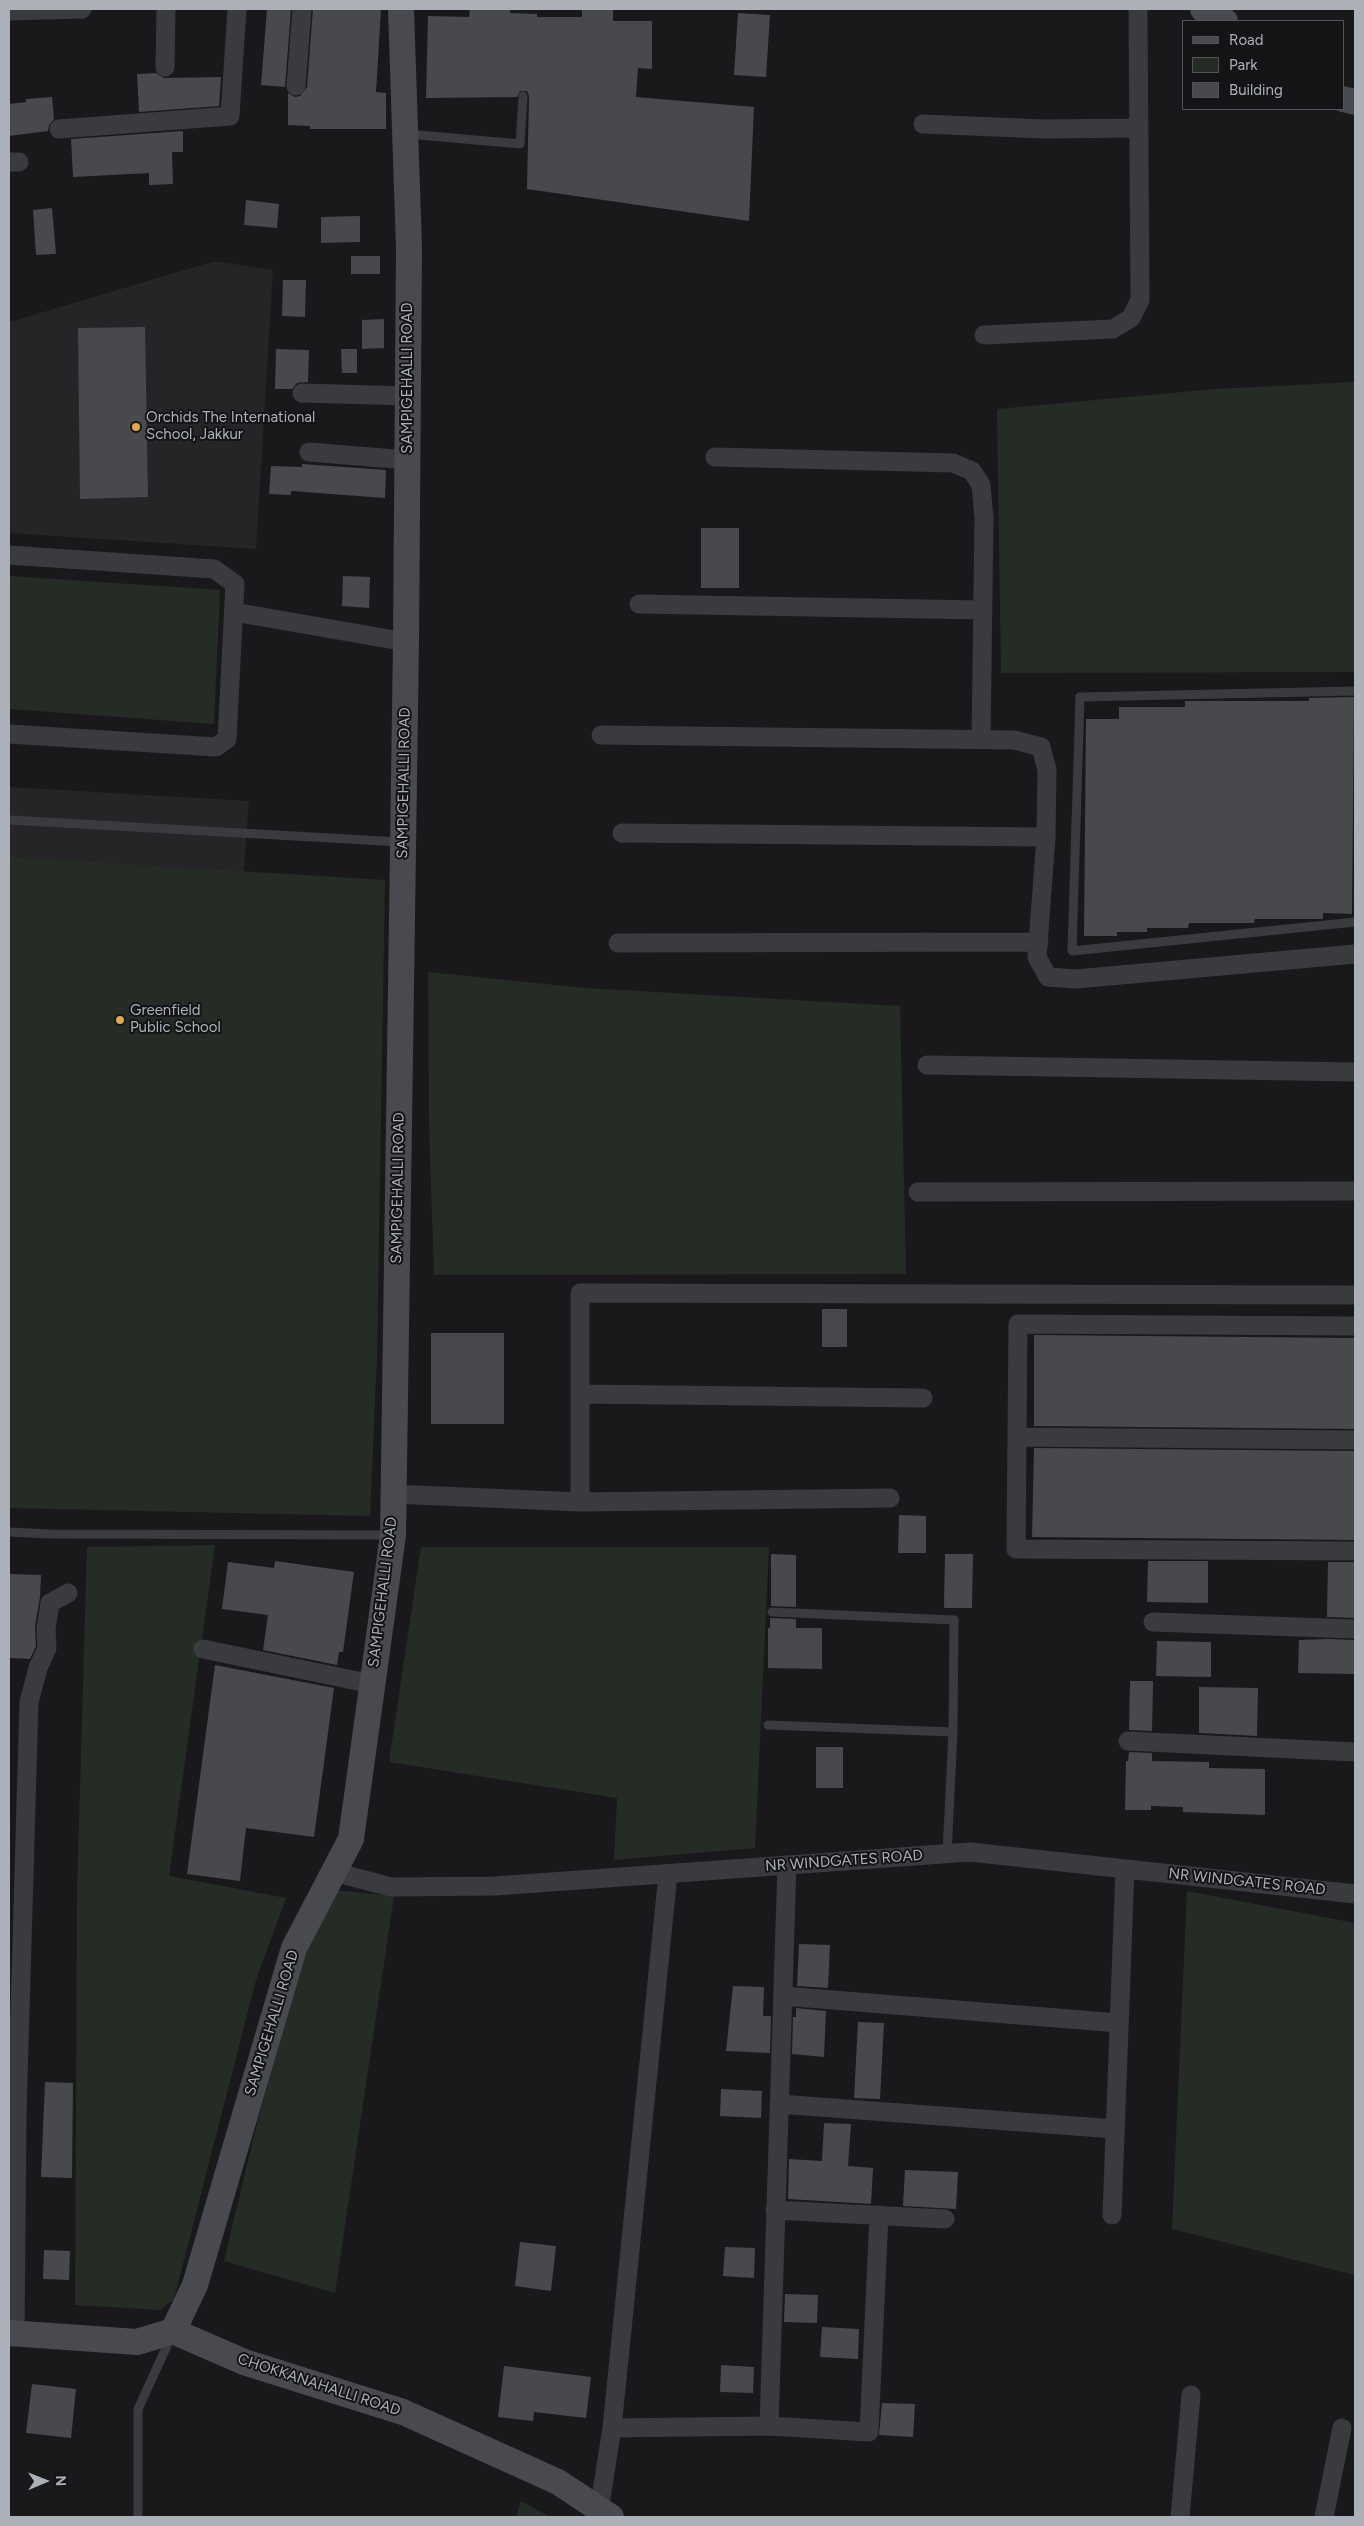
<!DOCTYPE html>
<style>
body{margin:0}
#map{position:relative;width:1364px;height:2526px;overflow:hidden;background:#19191b;font-family:Figtree,sans-serif}
canvas{display:block}
.frame{position:absolute;inset:0;border:10px solid #acb1b9;pointer-events:none}
.legend{position:absolute;left:1182px;top:20px;width:162px;height:90px;box-sizing:border-box;background:#141416;border:1px solid #515357;margin:0;padding:6px 9px;list-style:none;font-size:15px;color:#acb1b9}
.legend li{display:flex;align-items:center;gap:10px;height:25px}
.legend b{width:25px;border:1px solid #515357}
.north{position:absolute;left:20px;top:2456px;width:50px;height:50px;-webkit-text-stroke:4px #141416;paint-order:stroke;rotate:89deg;font-size:14px;font-weight:700;line-height:20px;text-align:center;color:#acb1b9}
.north::after{content:'';display:block;margin:auto;width:18px;height:22px;background:#acb1b9;clip-path:polygon(50% 0,100% 100%,50% 72%,0 100%)}
</style>
<div id="map">
<canvas width="1364" height="2526"></canvas>
<div class="frame"></div>
<ul class="legend">
<li><b style="height:6px;background:#484a4f"></b>Road</li>
<li><b style="height:14px;background:#252c26"></b>Park</li>
<li><b style="height:14px;background:#48494d"></b>Building</li>
</ul>
<div class="north">N</div>
</div>
<script>
const g = document.querySelector('canvas').getContext('2d');
g.lineJoin = 'round';
function fillPath(path, color) {
  g.fillStyle = color;
  g.fill(path, 'evenodd');
}
function poly(rows) {
  const path = new Path2D();
  for (const r of rows) {
    path.moveTo(r[0], r[1]);
    for (let i = 2; i < r.length; i += 2) path.lineTo(r[i], r[i + 1]);
  }
  return path;
}
function strokePath(path, color, width, dash) {
  g.strokeStyle = color;
  g.lineWidth = width;
  g.lineCap = dash ? 'butt' : 'round';
  g.setLineDash(dash || []);
  g.stroke(path);
}
function drawText(font, color, halo, rows, align = 'center') {
  g.font = font + ' Figtree,sans-serif';
  g.lineWidth = 4;
  g.setLineDash([]);
  g.textBaseline = 'middle';
  g.strokeStyle = halo;
  g.fillStyle = color;
  for (const [text, x, y, turn = 0] of rows) {
    g.save();
    g.translate(x, y);
    g.rotate((+turn || 0) * Math.PI / 180);
    g.textAlign = isNaN(turn) ? turn : align;
    if (halo) g.strokeText(text, 0, 0);
    g.fillText(text, 0, 0);
    g.restore();
  }
}
const built = poly([
 [215,261,273,270,256,549,9,533,9,320,13,321],
 [9,787,249,801,220,1180,9,1168]
]);
const green = poly([
 [1355,382,1355,672,1001,673,997,409,1215,389],
 [9,576,220,590,214,724,9,709],
 [9,857,385,880,377,1356,370,1516,9,1508],
 [428,972,585,988,900,1006,906,1274,434,1275,429,1123],
 [215,1545,169,1876,286,1898,256,1980,174,2299,160,2310,75,2305,77,1891,87,1547],
 [421,1547,769,1547,755,1848,614,1860,617,1798,389,1762],
 [334,1890,394,1896,335,2293,224,2261,257,2123,304,1955],
 [1187,1891,1355,1923,1355,2275,1172,2229],
 [521,2501,550,2517,516,2517]
]);
const building = poly([
 [267,9,291,9,285,87,261,85],
 [313,9,381,9,376,92,386,93,386,129,310,129,310,126,288,125,288,93,295,97,300,96,307,87],
 [470,9,511,9,510,13,537,14,537,17,582,17,582,9,613,9,613,21,652,21,652,69,638,68,636,97,754,107,749,221,527,189,529,96,527,91,520,91,517,97,426,98,428,16,469,17],
 [738,13,770,15,766,77,734,75],
 [156,73,164,78,221,77,219,106,139,112,137,74],
 [52,97,54,119,49,125,48,131,9,136,9,104,26,102,26,99],
 [183,131,183,152,172,152,173,184,149,185,149,173,73,177,71,139],
 [246,200,279,204,277,228,244,225],
 [52,208,56,254,36,255,33,210],
 [360,216,360,242,321,243,321,217],
 [351,256,380,256,380,274,351,274],
 [283,280,306,280,305,317,282,316],
 [384,319,384,348,362,349,362,320],
 [145,327,148,497,80,499,78,328],
 [276,349,309,350,308,382,297,383,292,389,275,389],
 [341,349,357,349,357,373,342,373],
 [302,464,386,470,385,498,291,491,291,495,269,494,271,466,302,467],
 [701,528,739,528,739,588,701,588],
 [343,576,370,577,369,608,342,606],
 [1354,697,1352,914,1323,913,1323,919,1255,919,1254,923,1189,923,1188,928,1147,928,1147,932,1117,932,1117,936,1084,936,1086,719,1119,719,1119,707,1185,707,1185,701,1309,701,1309,698],
 [822,1309,847,1309,847,1347,822,1347],
 [431,1333,504,1333,504,1424,431,1424],
 [1034,1335,1355,1338,1355,1429,1034,1426],
 [1034,1448,1355,1451,1355,1540,1032,1537],
 [899,1515,926,1516,926,1553,898,1553],
 [771,1554,796,1555,796,1607,771,1606],
 [945,1554,973,1554,972,1608,944,1608],
 [275,1561,354,1572,343,1652,339,1652,337,1665,263,1650,268,1615,222,1609,228,1562,274,1568],
 [1148,1561,1208,1561,1208,1603,1147,1602],
 [1328,1562,1355,1562,1355,1618,1327,1617],
 [9,1574,41,1575,40,1597,35,1626,36,1646,30,1659,9,1658],
 [770,1618,796,1619,796,1628,822,1628,822,1669,768,1668,768,1628,770,1628],
 [1327,1639,1355,1640,1355,1674,1298,1673,1299,1640],
 [1157,1641,1211,1642,1211,1677,1156,1676],
 [215,1665,334,1688,314,1837,246,1828,240,1881,187,1874],
 [1130,1681,1153,1681,1152,1731,1129,1730],
 [1199,1687,1258,1688,1257,1736,1199,1733],
 [816,1747,843,1747,843,1788,816,1788],
 [1129,1752,1152,1753,1152,1761,1209,1762,1209,1768,1265,1769,1265,1815,1183,1812,1183,1807,1151,1806,1151,1810,1125,1810,1126,1761,1128,1761],
 [799,1944,830,1945,828,1988,797,1986],
 [733,1986,764,1987,763,2016,771,2016,770,2053,726,2051],
 [796,2008,826,2011,824,2057,792,2054,793,2017,796,2017],
 [858,2022,884,2023,880,2099,854,2098],
 [45,2082,73,2083,72,2178,41,2177],
 [721,2089,762,2091,761,2118,720,2116],
 [824,2123,851,2124,848,2166,873,2168,871,2204,788,2199,789,2159,822,2161],
 [905,2170,958,2172,956,2209,903,2206],
 [520,2242,556,2246,551,2291,515,2286],
 [725,2247,755,2248,754,2278,723,2276],
 [44,2250,70,2251,69,2280,43,2279],
 [785,2294,818,2295,817,2323,784,2322],
 [822,2327,859,2329,858,2359,820,2357],
 [721,2365,754,2367,753,2393,720,2392],
 [504,2366,591,2377,586,2418,534,2412,533,2421,498,2417],
 [32,2384,76,2389,71,2438,26,2433],
 [882,2403,915,2404,913,2437,879,2435]
]);
const lane = poly([
 [408,134,520,144,523,96],
 [1355,691,1080,697,1072,951,1355,922],
 [9,820,401,842],
 [9,1532,49,1534,390,1535],
 [772,1612,954,1620,953,1732],
 [768,1725,953,1732,947,1854],
 [138,2517,138,2409,171,2337]
]);
const street = poly([
 [9,11,82,9],
 [165,67,166,9],
 [296,86,302,9],
 [923,124,1044,129,1138,128],
 [59,129,230,116,237,9],
 [9,162,19,162],
 [984,335,1113,329,1131,318,1140,300,1138,9],
 [302,393,408,396],
 [309,452,407,460],
 [715,457,953,463,972,471,981,485,984,518,981,740],
 [9,555,214,569,235,584,227,739,216,747,9,734],
 [639,604,982,610],
 [234,612,406,642],
 [601,735,1014,740,1041,747,1047,770,1046,837,1037,957,1048,977,1076,979,1355,954],
 [622,833,1046,837],
 [618,943,1039,942],
 [927,1065,1355,1072],
 [918,1192,1355,1191],
 [1355,1326,1018,1324,1016,1549,1355,1551],
 [580,1394,923,1398],
 [1017,1437,1355,1440],
 [393,1494,580,1502,890,1498],
 [580,1502,580,1293,1355,1295],
 [1153,1622,1355,1629],
 [203,1649,372,1684],
 [1128,1741,1355,1752],
 [334,1872,391,1887,495,1886,970,1852,1355,1894],
 [783,1996,1119,2023],
 [779,2104,1115,2129],
 [775,2210,945,2219],
 [1112,2215,1125,1869],
 [15,2333,17,2115,29,1702,38,1668,47,1648,46,1628,50,1603,68,1593],
 [769,2426,787,1865],
 [612,2428,769,2426,869,2432,879,2215],
 [598,2517,612,2428,668,1874],
 [1180,2517,1191,2395],
 [1324,2517,1342,2428]
]);
const secondary = poly([
 [1203,9,1211,11,1225,21],
 [1343,99,1355,102],
 [173,2331,195,2285,294,1948,351,1839,393,1535,406,642,409,248,401,9],
 [9,2333,137,2342,173,2331,244,2362,403,2412,558,2482,611,2517]
]);
const markers = [
 [136,427,5,"#e1a94a"],
 [120,1020,5,"#e1a94a"]
];
const streetNames = [
 ["SAMPIGEHALLI ROAD",408,378,-90],
 ["SAMPIGEHALLI ROAD",404,783,-89],
 ["SAMPIGEHALLI ROAD",398,1188,-89],
 ["SAMPIGEHALLI ROAD",383,1592,-83],
 ["NR WINDGATES ROAD",844,1861,-4],
 ["NR WINDGATES ROAD",1247,1882,6],
 ["SAMPIGEHALLI ROAD",272,2023,-73],
 ["CHOKKANAHALLI ROAD",319,2385,18]
];
const poiNames = [
 ["Orchids The International",146,418],
 ["School, Jakkur",146,435],
 ["Greenfield",130,1011],
 ["Public School",130,1028]
];
fillPath(built, '#252528');
fillPath(green, '#252c26');
fillPath(building, '#48494d');
strokePath(lane, '#3a3b3f', 9);
strokePath(street, '#3a3b3f', 19);
strokePath(secondary, '#484a4f', 26);
for (const [x, y, r, color] of markers) {
  const dot = new Path2D();
  dot.arc(x, y, r, 0, 2 * Math.PI);
  g.fillStyle = color;
  g.fill(dot);
  strokePath(dot, '#141416', 2);
}
drawText('15px', '#acb1b9', '#141416', streetNames);
drawText('15px', '#acb1b9', '#141416', poiNames, 'left');
</script>
